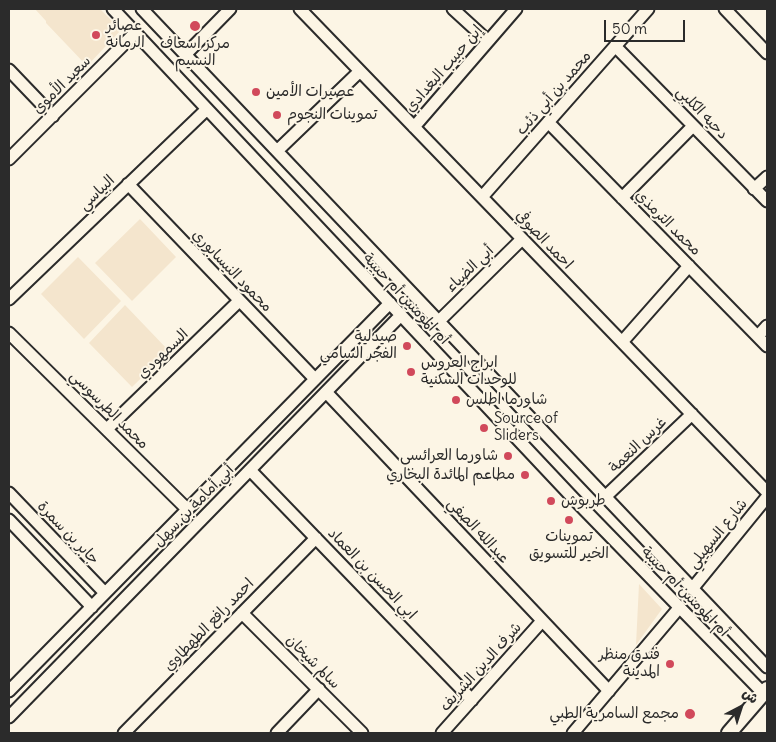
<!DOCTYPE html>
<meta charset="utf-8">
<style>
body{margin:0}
#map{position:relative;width:776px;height:742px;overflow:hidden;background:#fcf5e5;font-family:Delius,"Playpen Sans Arabic",sans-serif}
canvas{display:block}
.frame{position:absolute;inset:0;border:10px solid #2b2b2b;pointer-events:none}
.north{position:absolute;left:716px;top:682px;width:50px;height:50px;-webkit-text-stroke:4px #fcf5e5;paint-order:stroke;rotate:40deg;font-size:14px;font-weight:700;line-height:20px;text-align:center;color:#2b2b2b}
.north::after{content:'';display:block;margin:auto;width:18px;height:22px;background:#2b2b2b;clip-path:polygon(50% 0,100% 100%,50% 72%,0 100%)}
.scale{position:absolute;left:604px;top:20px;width:81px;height:22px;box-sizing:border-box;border:2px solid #2b2b2b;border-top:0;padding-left:6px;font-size:15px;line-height:18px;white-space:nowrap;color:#2b2b2b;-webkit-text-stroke:4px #fcf5e5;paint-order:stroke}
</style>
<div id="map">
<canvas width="776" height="742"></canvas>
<div class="frame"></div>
<div class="north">ش</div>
<div class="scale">50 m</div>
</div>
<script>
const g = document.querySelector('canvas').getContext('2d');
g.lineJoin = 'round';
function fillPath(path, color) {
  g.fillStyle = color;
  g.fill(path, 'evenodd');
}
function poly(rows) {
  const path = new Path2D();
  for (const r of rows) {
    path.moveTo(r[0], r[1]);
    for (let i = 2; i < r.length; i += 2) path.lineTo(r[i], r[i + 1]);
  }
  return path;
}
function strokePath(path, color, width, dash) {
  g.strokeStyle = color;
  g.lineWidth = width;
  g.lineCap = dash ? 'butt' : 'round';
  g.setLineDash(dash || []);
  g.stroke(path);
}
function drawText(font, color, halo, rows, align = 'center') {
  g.font = font + ' Delius,"Playpen Sans Arabic",sans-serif';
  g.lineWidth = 4;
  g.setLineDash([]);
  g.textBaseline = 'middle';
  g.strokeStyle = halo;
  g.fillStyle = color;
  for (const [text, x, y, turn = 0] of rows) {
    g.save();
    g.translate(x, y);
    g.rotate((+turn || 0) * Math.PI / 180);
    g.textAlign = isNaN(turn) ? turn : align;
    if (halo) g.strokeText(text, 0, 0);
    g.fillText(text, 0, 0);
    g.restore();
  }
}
const built = poly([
 [35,9,100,9,121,30,87,66,46,23,46,21],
 [140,219,176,257,132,301,95,263],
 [78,257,121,301,84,339,41,294],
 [125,305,169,351,132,387,89,343],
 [639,584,662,609,636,645]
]);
const minor = poly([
 [113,9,573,498,763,693],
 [142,9,767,667],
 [300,9,767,492],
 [453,9,488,41],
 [725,9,767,53],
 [615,46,767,201],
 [185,55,230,9],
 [9,70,53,116],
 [548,122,767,346],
 [414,127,516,9],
 [277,151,360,71],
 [9,159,135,33],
 [128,184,315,379],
 [754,189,767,177],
 [482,197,648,9],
 [622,198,693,126],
 [9,299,207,109],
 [439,321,522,239],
 [9,333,187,509],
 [758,336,767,326],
 [622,342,689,266],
 [326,392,609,691],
 [107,429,239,301],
 [250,470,472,700],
 [9,493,105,593],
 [605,497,692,414],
 [9,520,92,607],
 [692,589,767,497],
 [242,613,362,733],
 [9,691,390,303],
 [9,717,401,315],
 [124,733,316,538],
 [277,733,319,689],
 [442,733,542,621],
 [573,733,679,608]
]);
const major = poly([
 [729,733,767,689]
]);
const markers = [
 [195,26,6,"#d1495b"],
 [96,35,5,"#d1495b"],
 [256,92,5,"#d1495b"],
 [277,115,5,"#d1495b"],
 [407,346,5,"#d1495b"],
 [411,372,5,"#d1495b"],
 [456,400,5,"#d1495b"],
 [484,428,5,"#d1495b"],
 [508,456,5,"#d1495b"],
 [525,475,5,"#d1495b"],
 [551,501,5,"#d1495b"],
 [569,520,5,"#d1495b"],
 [670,664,5,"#d1495b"],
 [690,714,6,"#d1495b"]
];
const poiNames = [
 ["عصائر",106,26],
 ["الرمانة",106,43],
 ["مركز اسعاف",195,44,"center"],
 ["النسيم",195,61,"center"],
 ["عصيرات الأمين",266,92],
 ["تموينات النجوم",287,115],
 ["صيدلية",397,337,"right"],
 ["الفجر السامي",397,354,"right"],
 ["ابراج العروس",421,363],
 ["للوحدات السكنية",421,380],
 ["شاورما اطلس",466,400],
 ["Source of",494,419],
 ["Sliders",494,436],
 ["شاورما العرائسي",498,456,"right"],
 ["مطاعم المائدة البخاري",515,475,"right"],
 ["طربوش",561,501],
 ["تموينات",569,537,"center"],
 ["الخير للتسويق",569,554,"center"],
 ["فندق منظر",660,655,"right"],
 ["المدينة",660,672,"right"],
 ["مجمع السامرية الطبي",679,714,"right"]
];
const streetNames = [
 ["إبن حبيب البغدادي",444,69,-49],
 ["سعيد الأموي",62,85,-45],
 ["محمد بن أبي ذئب",554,93,-49],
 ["دحيه الكلبي",702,113,46],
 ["البياسي",97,193,-44],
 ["محمد الترمذي",668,223,45],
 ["احمد الصوفي",544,240,46],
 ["أبي الضياء",470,269,-44],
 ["محمود النيسابوري",232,271,46],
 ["أم المومنين أم حبيبة",406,299,47],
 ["السمهودي",163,354,-44],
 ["محمد الطرسوسي",109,410,45],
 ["غرس النعمة",638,445,-44],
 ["أبي أمامة بن سهل",194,506,-46],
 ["عبدالله الصفي",478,531,47],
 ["جابر بن سمرة",68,533,46],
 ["شارع السهيلي",718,534,-51],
 ["ابي الحسن بن العماد",372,574,46],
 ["أم المومنين أم حبيبة",685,592,46],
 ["احمد رافع الطهطاوي",209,625,-46],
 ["سالم شيخان",313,662,45],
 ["شرف الدين الشريف",481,667,-48]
];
fillPath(built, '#f4e5cd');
strokePath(minor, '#2b2b2b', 15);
strokePath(major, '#2b2b2b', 18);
strokePath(minor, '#fcf5e5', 11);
strokePath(major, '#fcf5e5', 14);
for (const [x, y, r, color] of markers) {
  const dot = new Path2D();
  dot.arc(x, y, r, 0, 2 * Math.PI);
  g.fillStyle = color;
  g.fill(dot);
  strokePath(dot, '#fcf5e5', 2);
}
drawText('15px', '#2b2b2b', '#fcf5e5', poiNames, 'left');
drawText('15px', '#2b2b2b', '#fcf5e5', streetNames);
</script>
